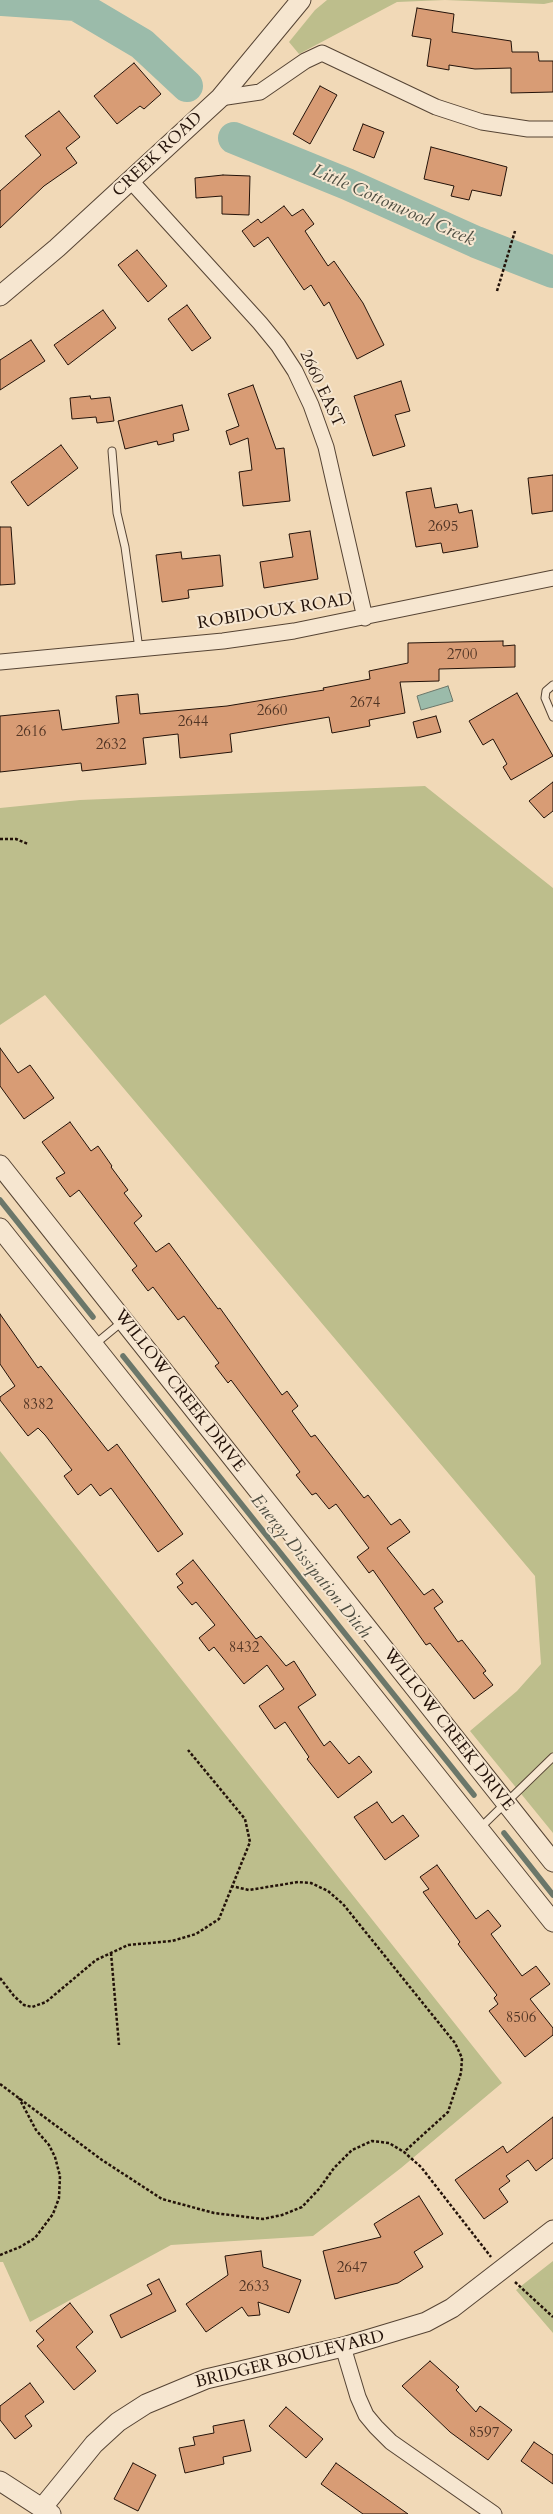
<!DOCTYPE html>
<style>
body{margin:0}
canvas{display:block;background:#f1d9b7}
</style>
<canvas width="553" height="2514"></canvas>
<script>
const g = document.querySelector('canvas').getContext('2d');
g.lineJoin = 'round';
function fillPath(path, color) {
  g.fillStyle = color;
  g.fill(path, 'evenodd');
}
function poly(rows) {
  const path = new Path2D();
  for (const r of rows) {
    path.moveTo(r[0], r[1]);
    for (let i = 2; i < r.length; i += 2) path.lineTo(r[i], r[i + 1]);
  }
  return path;
}
function strokePath(path, color, width, dash) {
  g.strokeStyle = color;
  g.lineWidth = width;
  g.lineCap = dash ? 'butt' : 'round';
  g.setLineDash(dash || []);
  g.stroke(path);
}
function drawText(font, color, halo, rows, align = 'center') {
  g.font = font + ' Cardo,serif';
  g.lineWidth = 4;
  g.setLineDash([]);
  g.textBaseline = 'middle';
  g.strokeStyle = halo;
  g.fillStyle = color;
  for (const [text, x, y, turn = 0] of rows) {
    g.save();
    g.translate(x, y);
    g.rotate((+turn || 0) * Math.PI / 180);
    g.textAlign = isNaN(turn) ? turn : align;
    if (halo) g.strokeText(text, 0, 0);
    g.fillText(text, 0, 0);
    g.restore();
  }
}
const green = poly([
 [327,0,553,0,553,2,544,4,445,0,397,2,299,54,289,42,315,10],
 [425,786,553,888,553,1833,470,1731,517,1691,541,1664,535,1576,45,995,0,1025,0,808,80,800],
 [0,1451,502,2083,401,2168,313,2236,171,2245,30,2322,3,2262,0,2262],
 [553,2261,553,2333,516,2290]
]);
const water = poly([
 [448,686,453,701,421,710,417,696,448,686]
]);
const stream = poly([
 [0,1200,93,1317],
 [123,1356,474,1795],
 [504,1833,553,1895]
]);
const river = poly([
 [2,0,76,5,142,44,187,86],
 [234,138,347,184,476,242,553,272]
]);
const building = poly([
 [417,8,454,14,452,32,511,41,512,52,538,52,539,61,553,61,553,92,511,93,511,68,475,69,449,65,449,70,427,66,431,39,412,36,417,8],
 [134,63,161,94,144,109,140,106,117,124,94,96,134,63],
 [320,86,337,95,310,144,293,134,320,86],
 [59,111,80,137,66,148,77,163,44,186,0,228,0,191,41,155,25,136,59,111],
 [363,124,384,132,374,158,353,150,363,124],
 [431,147,507,167,501,196,472,190,469,200,451,196,454,186,424,179,431,147],
 [223,175,250,176,249,215,222,214,222,196,196,198,195,178,223,175],
 [284,206,292,216,303,209,314,224,305,231,328,266,334,261,363,303,384,345,357,359,329,302,324,306,311,285,304,290,268,237,254,247,242,231,258,219,261,223,284,206],
 [137,250,167,286,148,302,118,265,137,250],
 [187,305,211,338,192,351,168,319,187,305],
 [103,310,116,328,68,365,54,345,103,310],
 [31,340,45,361,0,390,0,360,31,340],
 [401,381,410,411,395,415,405,446,373,456,354,396,401,381],
 [253,385,276,449,284,448,290,501,243,506,239,472,252,470,248,438,230,445,226,431,239,426,228,394,253,385],
 [90,396,91,399,110,397,114,421,97,423,96,417,72,419,70,398,90,396],
 [182,405,189,430,173,434,174,441,158,445,157,441,125,449,118,421,182,405],
 [61,445,78,468,28,506,11,482,61,445],
 [553,475,553,511,532,514,528,478,553,475],
 [431,488,435,508,457,504,459,513,472,510,478,547,443,553,441,543,416,547,406,492,431,488],
 [0,527,11,527,15,584,0,585,0,527],
 [310,531,318,579,264,588,260,562,293,557,289,534,310,531],
 [181,552,182,559,220,555,223,586,188,590,189,598,162,602,156,555,181,552],
 [503,641,503,646,515,645,515,667,439,669,439,681,400,682,405,713,369,720,370,726,332,733,329,717,230,734,232,752,180,758,178,734,143,738,146,764,82,771,81,763,0,772,0,716,59,710,62,730,119,723,116,696,138,694,140,714,227,706,324,690,323,688,370,679,369,671,408,663,408,643,503,641],
 [517,693,553,756,511,780,503,767,507,764,493,739,483,745,469,721,517,693],
 [436,716,441,732,417,738,413,722,436,716],
 [553,782,553,811,544,818,529,801,553,782],
 [0,1048,18,1073,30,1065,54,1098,24,1119,0,1086,0,1048],
 [70,1122,91,1151,98,1146,112,1166,111,1167,128,1190,124,1193,142,1216,134,1223,156,1252,169,1243,218,1309,220,1308,282,1395,287,1391,298,1406,292,1411,311,1437,315,1435,364,1498,368,1495,391,1525,400,1519,410,1532,387,1548,424,1595,433,1589,443,1602,434,1608,458,1642,462,1640,486,1671,483,1673,493,1685,474,1699,430,1643,426,1645,373,1570,369,1573,357,1557,369,1548,336,1504,329,1509,316,1493,312,1495,296,1475,300,1472,231,1380,228,1383,215,1366,219,1363,184,1316,178,1320,153,1287,148,1291,132,1270,137,1266,79,1190,70,1197,56,1178,65,1173,42,1142,70,1122],
 [0,1314,38,1368,41,1366,108,1451,117,1444,183,1534,158,1552,111,1488,100,1496,91,1484,78,1495,64,1476,72,1470,45,1435,38,1428,28,1436,0,1400,0,1397,15,1386,0,1364,0,1314],
 [193,1560,256,1639,261,1636,286,1666,294,1661,316,1695,298,1707,324,1746,330,1741,349,1764,359,1756,372,1772,338,1798,307,1759,309,1757,285,1722,275,1729,259,1706,284,1689,267,1665,244,1684,214,1647,209,1651,199,1638,215,1625,196,1602,192,1605,177,1587,183,1583,176,1574,193,1560],
 [377,1802,392,1823,403,1815,419,1836,385,1860,354,1817,377,1802],
 [437,1865,476,1919,488,1910,501,1926,491,1934,522,1976,536,1966,550,1984,530,1999,553,2028,553,2035,525,2057,489,2011,498,2004,494,1998,497,1995,458,1944,460,1942,423,1892,429,1889,420,1877,437,1865],
 [553,2117,553,2158,536,2171,528,2160,506,2176,510,2181,499,2189,508,2202,484,2219,455,2180,503,2146,507,2153,553,2117],
 [419,2196,443,2234,414,2252,423,2267,398,2283,335,2299,323,2251,381,2237,374,2224,419,2196],
 [261,2251,263,2267,301,2280,289,2313,258,2302,260,2315,248,2316,242,2307,206,2332,186,2304,228,2275,225,2256,261,2251],
 [159,2279,176,2311,121,2338,110,2315,152,2294,147,2285,159,2279],
 [70,2303,93,2332,76,2347,96,2371,74,2390,37,2346,44,2340,36,2331,70,2303],
 [430,2361,459,2387,456,2390,476,2412,480,2406,512,2430,488,2460,450,2432,402,2386,430,2361],
 [30,2383,44,2402,25,2416,32,2426,15,2439,0,2420,0,2406,30,2383],
 [286,2407,323,2439,306,2458,269,2426,286,2407],
 [244,2420,251,2451,223,2457,224,2464,185,2473,179,2448,195,2445,193,2437,214,2433,213,2426,244,2420],
 [534,2442,553,2455,553,2484,521,2461,534,2442],
 [133,2463,156,2475,138,2511,114,2499,133,2463],
 [336,2463,408,2514,363,2514,321,2484,336,2463]
]);
const path = poly([
 [497,291,515,231],
 [0,839,16,839,28,844],
 [231,1886,249,1890,298,1882,311,1883,328,1891,343,1904,455,2043,462,2058,461,2073,448,2112,404,2152],
 [111,1953,119,2045],
 [0,1978,14,1996,24,2005,32,2007,46,2002,96,1960,111,1953,128,1945,172,1941,196,1934,219,1919,250,1842,245,1819,188,1750],
 [0,2084,102,2160,162,2199,214,2213,263,2219,282,2215,302,2207,319,2189,334,2168,352,2150,372,2141,389,2143,404,2152,421,2167,491,2257],
 [0,2255,20,2247,35,2238,53,2214,59,2198,60,2176,55,2157,49,2145,36,2130,19,2098],
 [515,2282,553,2317]
]);
const service = poly([
 [112,451,117,513,125,547,139,649],
 [553,685,546,691,545,698,553,717],
 [94,1345,123,1321],
 [480,1828,553,1757]
]);
const minor = poly([
 [220,98,260,92,305,61,322,53,436,107,482,122,528,129,553,129],
 [131,181,260,323,278,345,295,371,311,405,326,447,365,618],
 [0,662,223,641,294,631,553,578],
 [343,2347,358,2397,366,2415,376,2427,391,2442,494,2514]
]);
const tertiary = poly([
 [0,296,57,248,220,98,301,0],
 [0,1165,553,1862],
 [0,1228,553,1922],
 [0,2481,51,2514],
 [42,2508,94,2444,118,2422,146,2404,206,2379,343,2347,426,2322,452,2308,553,2230]
]);
const numberNames = [
 ["2695",443,528],
 ["2700",462,656],
 ["2674",365,704],
 ["2660",272,712],
 ["2644",193,723],
 ["2616",31,733],
 ["2632",111,746],
 ["8382",38,1406],
 ["8432",244,1649],
 ["8506",521,2019],
 ["2647",352,2269],
 ["2633",254,2288],
 ["8597",484,2434]
];
const streetNames = [
 ["CREEK ROAD",158,155,-43],
 ["2660 EAST",321,389,65],
 ["ROBIDOUX ROAD",275,612,-9],
 ["WILLOW CREEK DRIVE",179,1391,52],
 ["WILLOW CREEK DRIVE",448,1730,52],
 ["BRIDGER BOULEVARD",290,2360,-14]
];
const waterNames = [
 ["Little Cottonwood Creek",393,206,24],
 ["Energy Dissipation Ditch",310,1567,51]
];
fillPath(green, '#bdbe8c');
fillPath(water, '#9bbbaa');
strokePath(water, '#6b776a', 1);
strokePath(stream, '#6b776a', 5.5);
strokePath(river, '#9bbbaa', 32);
fillPath(building, '#d89c75');
strokePath(building, '#231209', 1);
strokePath(service, '#564434', 9);
strokePath(minor, '#564434', 17);
strokePath(tertiary, '#564434', 21);
strokePath(path, '#231209', 2.5, [3, 2]);
strokePath(service, '#f6e6d0', 7);
strokePath(minor, '#f6e6d0', 15);
strokePath(tertiary, '#f6e6d0', 19);
drawText('15px', '#503424', null, numberNames);
drawText('17px', '#231209', '#f6e6d0', streetNames);
drawText('italic 18px', '#4d4d41', '#f6e6d0', waterNames);
</script>
